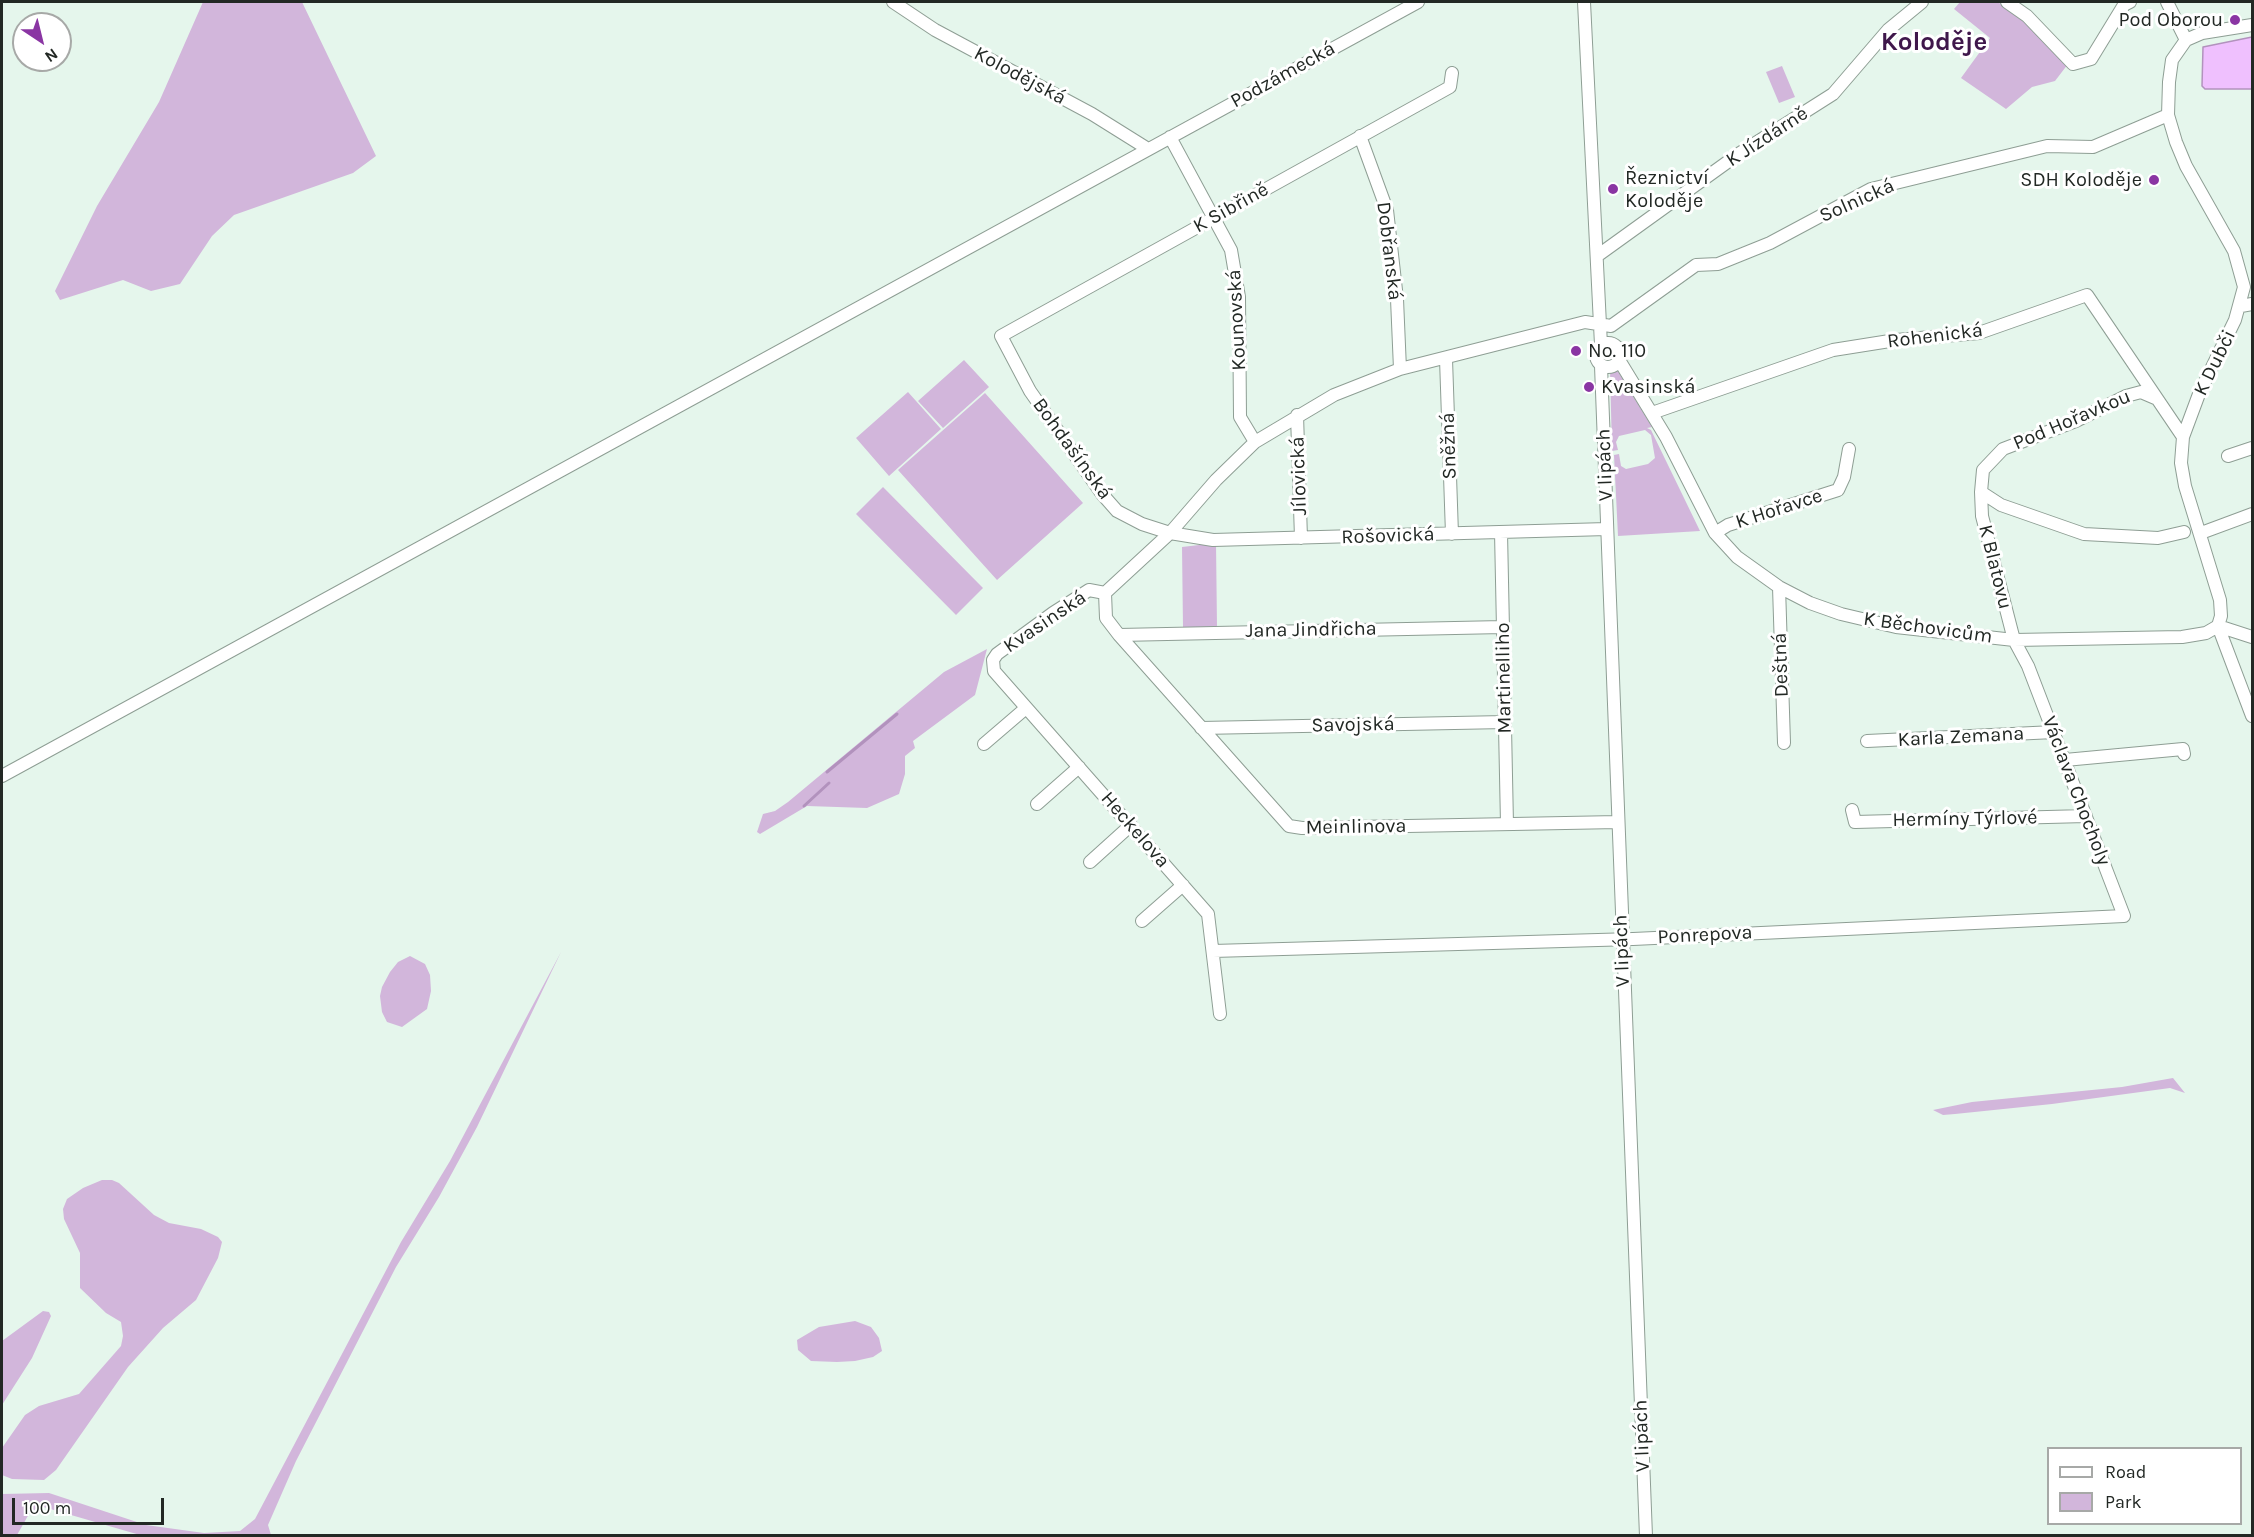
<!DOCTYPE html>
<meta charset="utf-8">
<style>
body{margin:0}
#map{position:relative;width:2254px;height:1537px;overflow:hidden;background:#e5f6ec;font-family:Karla,sans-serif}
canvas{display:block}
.frame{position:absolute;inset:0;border:3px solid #222824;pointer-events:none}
.legend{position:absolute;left:2047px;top:1447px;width:195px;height:78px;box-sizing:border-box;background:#fff;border:2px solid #a7a9a7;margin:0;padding:8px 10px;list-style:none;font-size:18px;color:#222824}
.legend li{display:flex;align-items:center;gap:12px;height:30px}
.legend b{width:30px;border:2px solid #a7a9a7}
.north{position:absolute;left:12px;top:12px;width:60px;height:60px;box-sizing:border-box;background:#fff;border:2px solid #a7a9a7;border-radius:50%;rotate:145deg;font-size:16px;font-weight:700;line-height:24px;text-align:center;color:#222824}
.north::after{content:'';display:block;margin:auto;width:21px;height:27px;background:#8a35a3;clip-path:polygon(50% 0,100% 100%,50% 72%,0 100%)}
.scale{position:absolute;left:12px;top:1498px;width:152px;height:27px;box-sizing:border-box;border:3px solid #222824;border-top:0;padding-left:8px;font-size:18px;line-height:21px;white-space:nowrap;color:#222824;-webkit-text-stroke:4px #fff;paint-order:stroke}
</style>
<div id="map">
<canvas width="2254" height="1537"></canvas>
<div class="frame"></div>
<ul class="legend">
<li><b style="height:8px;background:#fff"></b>Road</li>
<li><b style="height:16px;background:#d2b6db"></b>Park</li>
</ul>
<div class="north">N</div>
<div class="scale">100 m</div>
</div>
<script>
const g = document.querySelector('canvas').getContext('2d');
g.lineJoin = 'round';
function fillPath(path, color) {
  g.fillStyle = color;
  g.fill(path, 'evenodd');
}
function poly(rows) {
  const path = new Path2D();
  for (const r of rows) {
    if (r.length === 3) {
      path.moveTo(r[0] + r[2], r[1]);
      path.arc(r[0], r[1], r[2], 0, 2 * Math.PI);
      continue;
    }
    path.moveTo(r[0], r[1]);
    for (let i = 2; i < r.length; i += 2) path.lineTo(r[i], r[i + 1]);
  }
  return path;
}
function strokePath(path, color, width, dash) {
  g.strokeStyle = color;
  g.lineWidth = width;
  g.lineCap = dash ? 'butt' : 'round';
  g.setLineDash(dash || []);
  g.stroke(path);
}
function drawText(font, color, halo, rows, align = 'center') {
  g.font = font + ' Karla,sans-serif';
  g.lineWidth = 6;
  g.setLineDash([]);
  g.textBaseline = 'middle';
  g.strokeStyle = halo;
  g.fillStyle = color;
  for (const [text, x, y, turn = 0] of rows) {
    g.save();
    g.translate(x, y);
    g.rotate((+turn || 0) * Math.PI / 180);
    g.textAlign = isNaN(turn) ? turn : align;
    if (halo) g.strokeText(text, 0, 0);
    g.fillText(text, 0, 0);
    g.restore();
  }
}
const green = poly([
 [203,2,302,2,376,156,353,173,234,215,212,236,180,284,151,291,123,280,60,300,55,291,97,206,159,102],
 [1960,2,1998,2,2032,28,2049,48,2068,64,2055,81,2032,87,2006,109,1961,78,1990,38,1954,9],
 [1782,66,1795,97,1779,103,1766,72],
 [964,360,989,387,943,428,918,401],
 [1616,368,1652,427,1647,428,1651,430,1700,531,1618,536,1614,455,1619,454,1621,466,1626,469,1648,464,1655,458,1651,435,1645,430,1619,436,1616,442,1618,450,1612,451,1610,369],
 [908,392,941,429,889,476,856,438],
 [985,393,1083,503,997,580,898,470],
 [883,487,983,588,956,615,856,514],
 [1216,543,1217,627,1183,627,1182,547],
 [987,649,975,695,913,741,915,748,905,756,905,774,899,794,867,808,807,806,760,834,757,832,763,814,775,811,788,802,944,672],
 [561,952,477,1127,439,1197,396,1267,296,1461,268,1525,271,1535,140,1535,40,1506,29,1514,17,1535,2,1535,2,1494,49,1493,146,1525,204,1533,240,1531,255,1519,401,1242,450,1161],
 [410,956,425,964,430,975,431,991,427,1009,402,1027,387,1022,382,1012,380,996,382,987,390,972,398,962],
 [2173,1078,2185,1093,2170,1088,2052,1104,1955,1114,1943,1115,1933,1110,1972,1102,2122,1087],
 [102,1180,112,1180,119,1183,154,1215,169,1223,201,1229,218,1237,222,1242,218,1258,196,1300,163,1328,128,1367,56,1470,44,1480,12,1479,2,1475,2,1448,25,1415,39,1406,79,1394,121,1346,123,1336,121,1322,106,1313,80,1288,80,1253,64,1219,63,1209,67,1199,83,1188],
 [43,1311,49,1312,51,1316,32,1358,2,1405,2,1341],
 [855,1321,871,1327,879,1338,882,1351,873,1357,855,1361,837,1362,811,1361,798,1350,797,1340,819,1327]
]);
const water = poly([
 [2252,37,2252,89,2205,89,2202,86,2203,47,2252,37]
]);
const stream = poly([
 [827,772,897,714],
 [804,806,829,783]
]);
const minor = poly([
 [893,2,935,30,1092,114,1148,149],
 [1584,2,1601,345],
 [2007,2,2027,16,2073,64,2091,59,2124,5,2130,2],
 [2167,2,2186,40],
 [1452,73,1450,87,1001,336,1030,391,1102,494,1117,511,1142,524,1170,533,1213,540,1607,529],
 [1360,136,1387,210,1397,299,1400,369],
 [1170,137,1231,250,1239,297,1240,417,1255,442],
 [1597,256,1740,153,1833,94,1888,30,1922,2],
 [2241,306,2252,304],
 [1608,355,12],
 [1446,359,1452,534],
 [1619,360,1666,437,1715,533,1737,557,1779,587,1810,603,1841,614,1896,627,2014,640,2182,637,2206,633,2218,626],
 [1601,366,1646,1536],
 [1652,413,1833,350,1896,340,1979,333,2087,295,2183,437],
 [1297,415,1301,538],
 [2228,456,2252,448],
 [1981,492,2001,505,2084,534,2158,538,2184,532],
 [1501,532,1507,824],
 [1715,533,1728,525,1838,490,1844,477,1849,449],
 [2201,533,2252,514],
 [1779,587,1784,743],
 [1105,593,1170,533,1216,480,1255,442,1334,395,1400,369,1585,322,1611,326,1696,265,1718,264,1770,243,1871,189,2047,146,2093,147,2168,115],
 [1105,593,1106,618,1119,635,1289,826,1302,828,1618,822],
 [1105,593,1089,590,1053,613,997,654,993,660,994,671,1208,914,1220,1014],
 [2218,626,2221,616,2220,600,2185,486,2181,463,2183,437,2199,394,2235,320,2244,287,2234,251,2186,166,2176,142,2168,115,2169,82,2172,60,2186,40,2202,33,2252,25],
 [2218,626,2252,716],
 [2218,626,2252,637],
 [1119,635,1503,627],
 [1201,728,1505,722],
 [1867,741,2054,732],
 [984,744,1026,708],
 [2065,760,2183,749,2184,754],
 [2,776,1418,2],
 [1037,804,1079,767],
 [1852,810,1855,822,2086,816],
 [1090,862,1131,825],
 [1142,921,1183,885],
 [1213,951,1633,939,2124,916,2028,666,2014,640,1982,516,1981,492,1983,470,2003,449,2076,421,2126,396,2141,392,2155,398]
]);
const markers = [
 [2235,20,6,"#8a35a3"],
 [2154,180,6,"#8a35a3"],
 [1613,189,6,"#8a35a3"],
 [1576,351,6,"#8a35a3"],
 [1589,387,6,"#8a35a3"]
];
const poiNames = [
 ["Pod Oborou",2223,20,"right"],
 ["Řeznictví",1625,178],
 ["Koloděje",1625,201],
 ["SDH Koloděje",2142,180,"right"],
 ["No. 110",1588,351],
 ["Kvasinská",1601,387]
];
const streetNames = [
 ["Podzámecká",1283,75,-29],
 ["Kolodějská",1020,76,28],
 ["K Jízdárně",1767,137,-33],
 ["Solnická",1857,201,-24],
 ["K Sibřině",1231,208,-29],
 ["Dobřanská",1389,251,83],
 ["Kounovská",1237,320,-93],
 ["Rohenická",1935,336,-7],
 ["K Dubči",2215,363,-64],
 ["Pod Hořavkou",2072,420,-23],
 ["Sněžná",1449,446,-92],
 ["Bohdašínská",1072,449,54],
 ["V lipách",1605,465,-92],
 ["Jílovická",1299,476,-92],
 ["K Hořavce",1779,509,-18],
 ["Rošovická",1388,536,-2],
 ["K Blatovu",1995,567,76],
 ["Kvasinská",1045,622,-34],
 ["K Běchovicům",1928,628,8],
 ["Jana Jindřicha",1311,630,-1],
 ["Deštná",1781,665,-92],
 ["Martinelliho",1504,678,-91],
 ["Savojská",1353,725,-1],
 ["Karla Zemana",1961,737,-3],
 ["Václava Chocholy",2076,791,69],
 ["Hermíny Týrlové",1965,819,-1],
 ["Meinlinova",1356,827,-1],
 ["Heckelova",1135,830,49],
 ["Ponrepova",1705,935,-3],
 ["V lipách",1622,951,-92],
 ["V lipách",1642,1436,-92]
];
const districtNames = [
 ["Koloděje",1934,43]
];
fillPath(green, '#d2b6db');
fillPath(water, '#efc0fe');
strokePath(water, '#b292bd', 1.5);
strokePath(stream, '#b292bd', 3);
strokePath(minor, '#8e9e94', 14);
strokePath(minor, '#fff', 12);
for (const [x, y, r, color] of markers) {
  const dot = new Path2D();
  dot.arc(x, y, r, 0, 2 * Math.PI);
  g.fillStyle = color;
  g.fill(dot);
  strokePath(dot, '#fff', 2);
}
drawText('20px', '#222824', '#fff', poiNames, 'left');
drawText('20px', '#222824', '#fff', streetNames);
drawText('bold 26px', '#3f174b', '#fff', districtNames);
</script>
